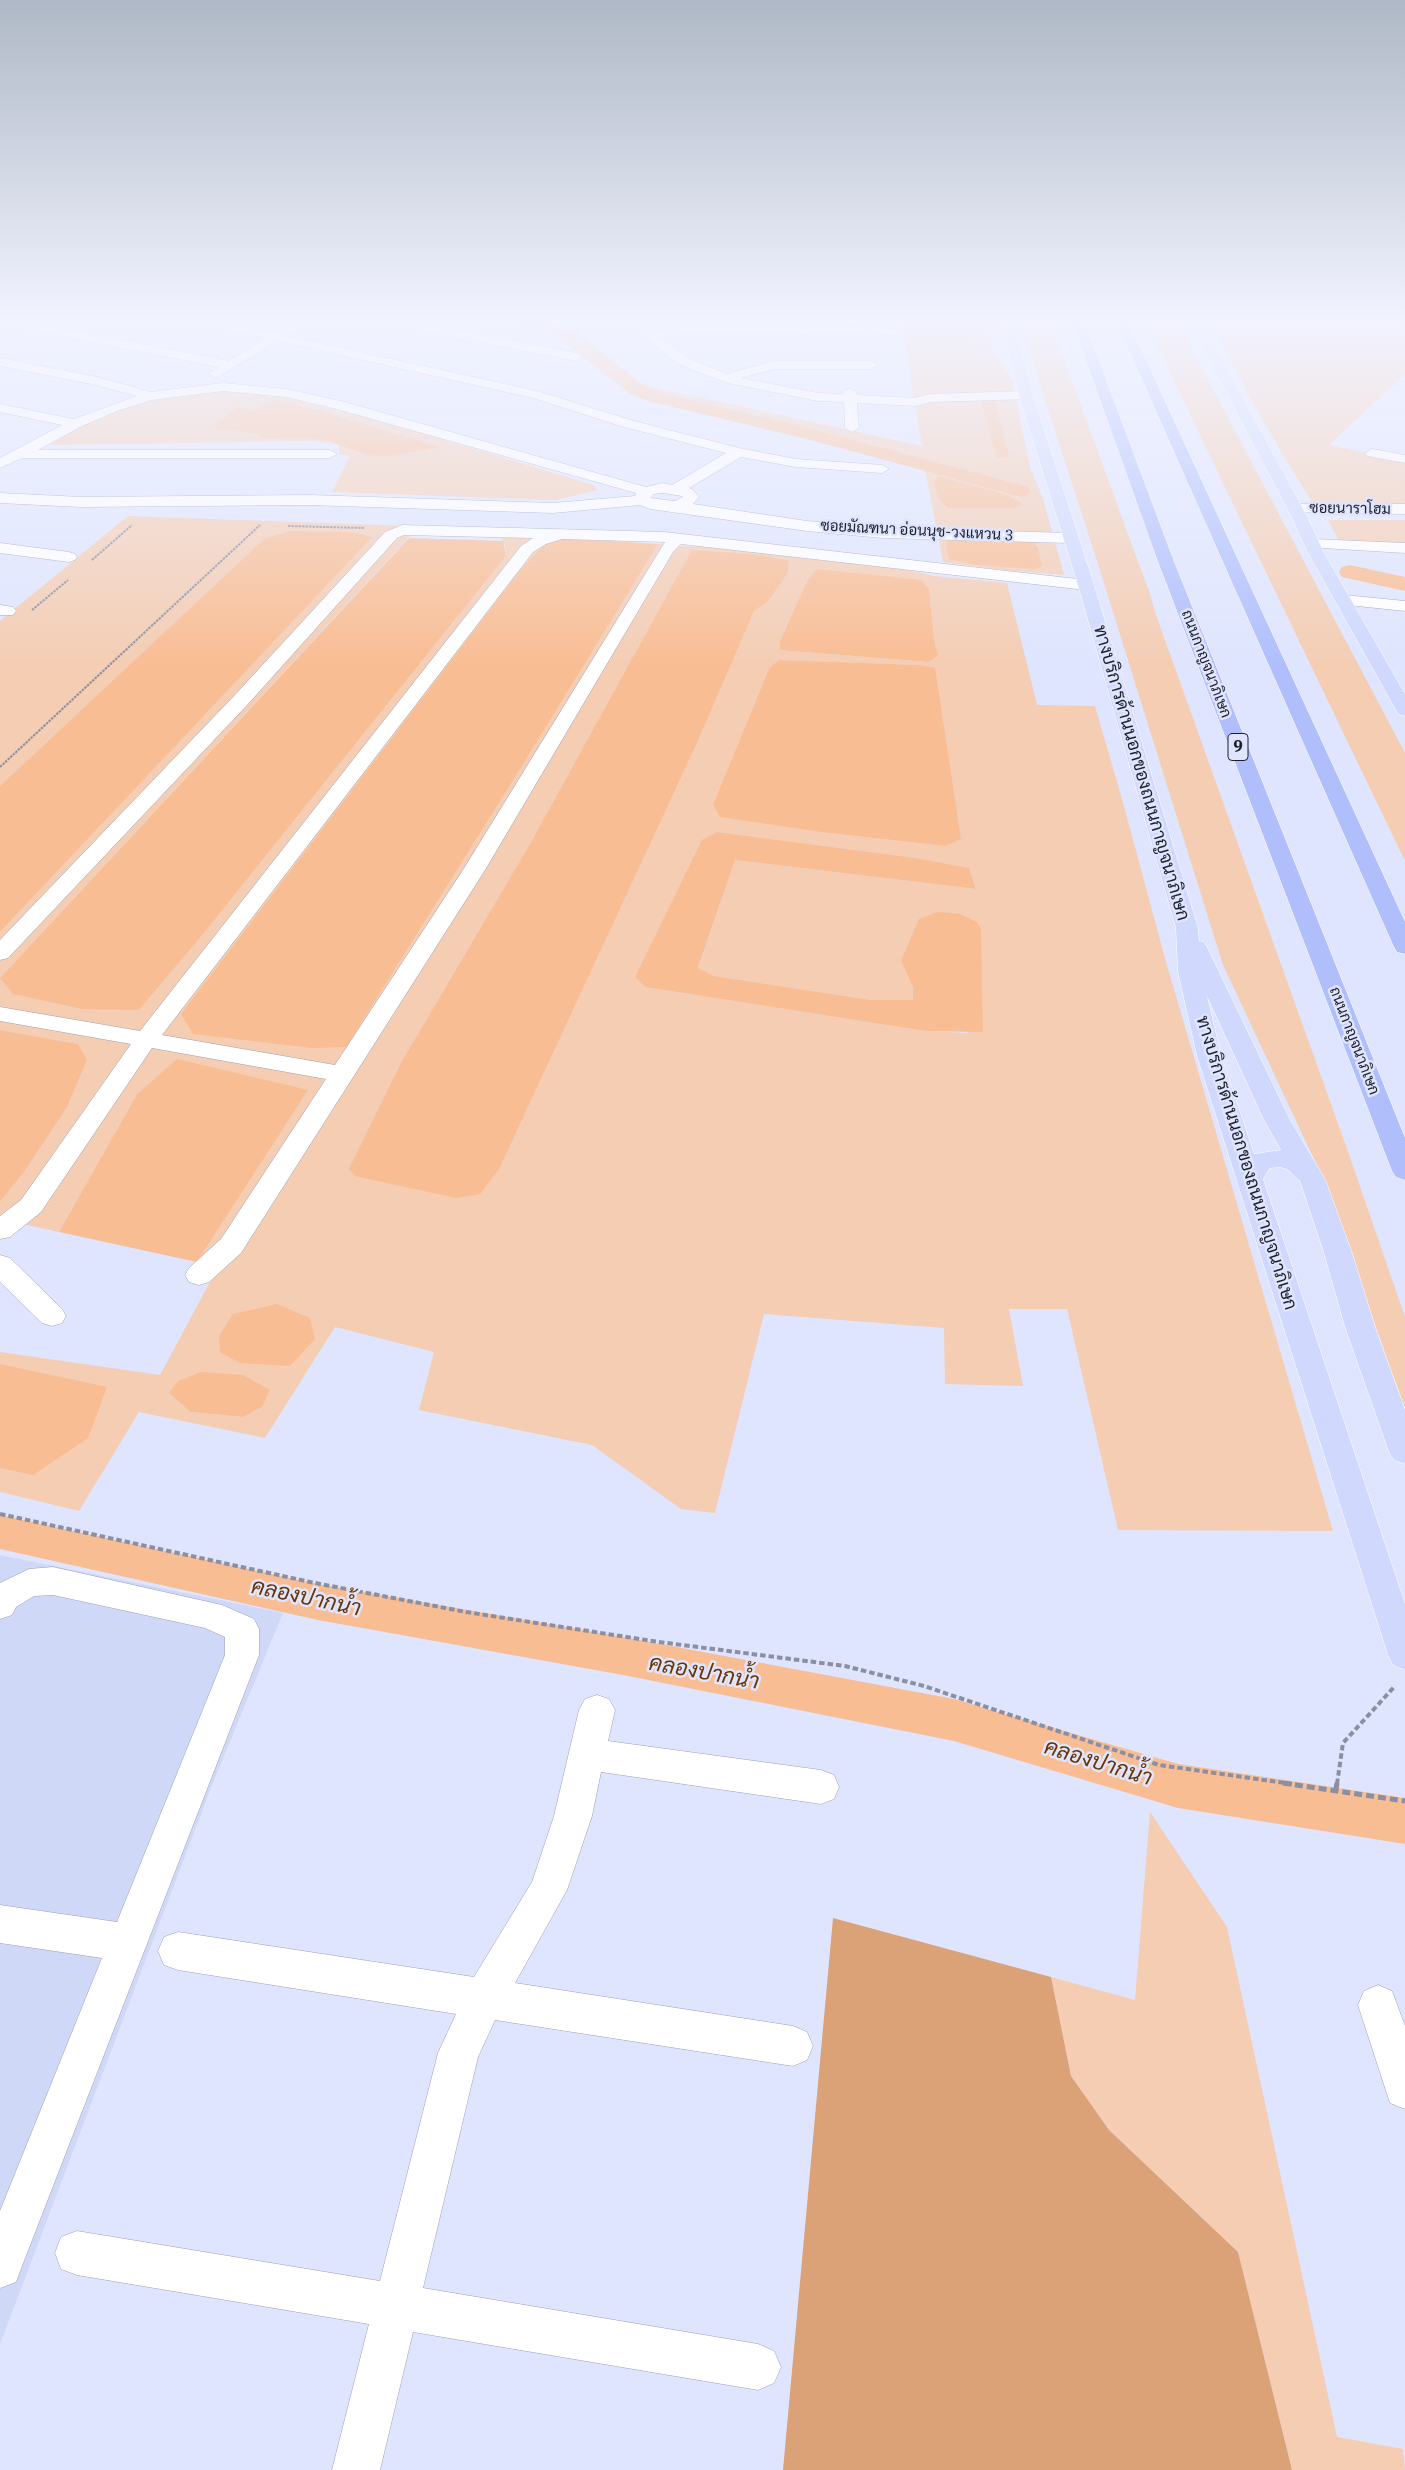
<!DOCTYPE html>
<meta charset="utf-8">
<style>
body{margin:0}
canvas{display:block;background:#dfe5fe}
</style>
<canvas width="1405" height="2470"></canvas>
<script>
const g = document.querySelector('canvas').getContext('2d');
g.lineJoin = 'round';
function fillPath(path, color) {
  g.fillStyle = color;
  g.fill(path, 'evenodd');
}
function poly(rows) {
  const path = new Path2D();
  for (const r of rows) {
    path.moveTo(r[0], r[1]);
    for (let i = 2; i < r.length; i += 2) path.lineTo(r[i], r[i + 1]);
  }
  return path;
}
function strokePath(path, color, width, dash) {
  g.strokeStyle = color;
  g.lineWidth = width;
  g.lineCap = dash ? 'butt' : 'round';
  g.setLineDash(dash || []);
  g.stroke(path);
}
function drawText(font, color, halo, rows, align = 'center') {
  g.font = font + ' "IBM Plex Serif",Sarabun,serif';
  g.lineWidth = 5;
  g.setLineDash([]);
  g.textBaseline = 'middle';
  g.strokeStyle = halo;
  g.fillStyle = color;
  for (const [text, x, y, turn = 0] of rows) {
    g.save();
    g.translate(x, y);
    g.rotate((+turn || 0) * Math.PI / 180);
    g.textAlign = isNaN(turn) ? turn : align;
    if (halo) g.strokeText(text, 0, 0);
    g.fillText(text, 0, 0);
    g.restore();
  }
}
const built = poly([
 [0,1555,283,1613,212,1785,0,2344]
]);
const green = poly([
 [498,321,542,321,570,326,641,383,661,389,922,446,906,348,931,351,985,331,1001,321,1050,321,1150,594,1156,615,1345,1143,1405,1317,1405,1409,1321,1174,1223,965,1098,564,1025,338,994,338,990,345,1012,380,1030,467,1043,499,1064,575,1003,570,943,562,925,469,635,397,555,337,538,329],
 [1145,321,1177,321,1405,753,1405,861],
 [1210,321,1405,321,1405,374,1329,445,1405,461,1405,505,1313,504,1257,411],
 [229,390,279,396,386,422,593,485,598,490,555,500,332,492,350,456,339,454,338,444,311,441,56,445,34,442,138,397],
 [128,516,407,526,411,535,0,978,139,1010,200,938,506,556,505,546,500,535,564,538,633,581,658,544,694,547,703,545,902,569,934,576,1007,583,1037,705,1095,706,1122,799,1166,962,1333,1531,1118,1530,1067,1309,1009,1309,1023,1386,945,1384,944,1328,764,1314,715,1513,681,1509,592,1445,419,1410,434,1352,335,1327,265,1438,139,1412,79,1511,0,1492,0,1352,160,1375,218,1267,197,1262,307,1091,177,1060,137,1094,59,1232,0,1219,0,1202,24,1172,66,1109,78,1044,0,1030,0,932,371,537,349,532,292,531,265,538,0,786,0,621],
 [789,561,788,573,769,600,754,610,402,1061,534,837],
 [807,581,929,589,934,639,938,656,927,662,780,650,780,641],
 [779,660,919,665,935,669,945,846,829,833,770,667],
 [717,832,916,858,969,868,976,889,735,860,698,969,714,976,871,1000,913,1000,913,987,901,961,968,1033,925,1031,645,987,635,977],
 [262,1407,243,1417,191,1412],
 [1328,520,1405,520,1405,544,1340,543],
 [1150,1812,1227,1927,1337,2437,1403,2449,1405,2470,1292,2470,1238,2252,1109,2130,1071,2076,1051,1977,1135,2000]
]);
const forest = poly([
 [833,1918,1051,1977,1071,2076,1109,2130,1238,2252,1292,2470,783,2470]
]);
const water = poly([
 [902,321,1001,321,956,349,931,351,906,348],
 [278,401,319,411,441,447,391,456,368,455,329,441,303,437,266,439,253,433,213,428,237,407,253,410],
 [981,402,995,402,1009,456,997,458],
 [939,476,1007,495,1024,505,1014,508,948,508,938,498,934,482],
 [291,531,349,532,372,537,0,932,0,786,265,538],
 [409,538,503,541,506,556,200,938,139,1010,82,1009,13,994,0,978],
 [564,538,658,544,510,785,346,1047,312,1048,193,1034,181,1014,519,572,546,542],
 [948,538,1029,540,1038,547,1042,566,1035,569,976,565,949,559,946,545],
 [692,550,761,555,789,561,788,573,769,600,754,611,695,747,499,1169,480,1194,456,1198,355,1176,349,1169,402,1061,534,837],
 [817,569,921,580,929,589,934,639,938,656,928,662,780,650,780,641,807,581],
 [779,660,919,665,935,668,961,839,945,846,829,833,720,817,713,805,770,667],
 [717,832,916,858,969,868,976,889,735,860,698,968,714,976,871,1000,913,1000,913,987,901,961,919,919,938,912,960,914,977,922,981,930,983,1032,925,1031,645,987,635,977,702,840],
 [0,1030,78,1044,87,1060,66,1109,24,1172,0,1202],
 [177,1059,308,1090,197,1262,59,1232,137,1094],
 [277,1304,310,1318,315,1339,290,1366,240,1363,220,1352,219,1336,233,1314],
 [0,1364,107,1387,88,1438,33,1475,0,1468],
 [201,1372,243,1375,270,1390,262,1407,243,1417,191,1412,169,1393,178,1381]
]);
const canal = poly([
 [512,321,545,321,556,323,577,334,641,384,660,393,816,430,1028,487,1031,491,1028,495,1021,497,804,438,648,401,629,392,565,342,545,331,514,324,512,321],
 [1350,565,1405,577,1405,591,1342,577,1339,572,1342,567,1350,565],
 [0,1515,318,1584,623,1637,954,1699,1178,1764,1405,1798,1405,1844,1178,1808,954,1741,623,1675,318,1620,0,1549,0,1515]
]);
const pathFar2 = poly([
 [288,526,364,528],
 [92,560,132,525],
 [32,610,68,580],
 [0,767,260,525]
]);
const pathFar1 = poly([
 [0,1514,310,1582,466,1612,659,1642,845,1666,924,1686,1159,1765,1292,1784],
 [1337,1784,1343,1743,1395,1686]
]);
const path = poly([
 [1283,1783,1405,1801],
 [1336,1789,1337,1783]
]);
const minor = poly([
 [0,321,25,321,229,361,265,338,201,324,199,321,222,321,274,333,293,321,308,321,287,336,537,391,634,421,739,448,796,459,882,465,889,469,882,473,796,467,741,457,689,488,692,489,699,497,693,504,807,521,883,528,1070,533,1078,538,1070,543,883,538,807,531,650,509,640,505,553,513,309,505,81,507,0,503,0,493,81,497,309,495,553,503,635,496,636,493,333,408,286,397,223,391,152,400,117,411,80,427,38,450,330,450,337,454,330,458,22,458,0,468,0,458,62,425,0,412,0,404,74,419,137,396,96,385,0,366,0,358,97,377,151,392,223,383,286,389,341,401,646,487,663,483,672,485,726,453,624,427,533,398,278,341,216,378,209,374,219,367,5,325,0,321],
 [663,493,682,496,683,497,675,501,650,498,654,494,663,493],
 [384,321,410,321,576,353,583,357,576,361,390,325,384,321],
 [646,321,658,321,652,330,705,325,890,328,894,329,896,332,894,335,705,333,660,337,690,359,727,374,774,361,871,361,878,365,871,369,774,369,741,378,818,393,843,394,845,390,850,389,855,390,857,395,915,398,930,394,1026,391,1033,395,1026,399,931,402,916,406,857,403,859,428,852,432,845,428,844,402,818,401,728,383,680,365,641,334,639,331,646,321],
 [1372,449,1405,455,1405,463,1367,456,1365,453,1372,449],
 [1295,504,1405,504,1405,514,1290,512,1287,509,1290,506,1295,504],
 [402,525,664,532,1086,580,1092,581,1094,585,1092,589,1086,590,681,544,673,552,485,870,241,1253,209,1282,199,1285,189,1282,185,1275,189,1268,221,1239,326,1079,152,1048,41,1212,10,1237,0,1239,0,1216,21,1200,131,1044,0,1021,0,1007,140,1031,521,546,533,538,404,535,397,538,248,704,8,958,0,960,0,940,234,696,385,532,402,525],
 [562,539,665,542,463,870,335,1065,162,1035,533,552,546,544,562,539],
 [1312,539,1405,543,1405,553,1306,547,1304,544,1306,541,1312,539],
 [0,543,69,552,75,554,77,557,75,560,69,562,0,553,0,543],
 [1344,595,1405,601,1405,611,1338,604,1335,600,1338,596,1344,595],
 [0,605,13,607,16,611,13,615,0,615,0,605],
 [0,1255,10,1258,62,1309,66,1316,62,1323,52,1326,42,1323,0,1282,0,1255],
 [53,1567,222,1605,254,1619,259,1629,259,1655,22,2266,16,2282,0,2288,0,2211,102,1958,0,1943,0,1905,117,1922,225,1655,225,1637,205,1628,53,1595,34,1596,16,1607,12,1615,0,1619,0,1583,29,1569,53,1567],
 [597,1695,609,1699,615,1710,608,1741,821,1770,834,1775,839,1787,834,1799,821,1804,601,1772,592,1816,567,1890,515,1983,793,2026,807,2032,813,2046,807,2060,793,2066,495,2020,478,2057,423,2288,758,2344,774,2351,781,2367,774,2383,758,2390,413,2332,380,2470,332,2470,369,2324,77,2275,61,2269,55,2253,61,2237,77,2231,380,2281,438,2053,456,2014,178,1970,164,1965,158,1951,164,1937,178,1932,474,1977,532,1882,554,1816,579,1710,585,1699,597,1695],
 [1378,1985,1392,1991,1405,2026,1405,2109,1390,2103,1358,2005,1364,1991,1378,1985]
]);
const major = poly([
 [1001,321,1013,321,1033,395,1094,585,1198,928,1199,941,1204,942,1207,947,1290,1120,1325,1179,1352,1253,1375,1327,1405,1410,1405,1464,1394,1460,1389,1452,1345,1327,1324,1253,1300,1181,1287,1169,1280,1167,1270,1168,1263,1179,1405,1604,1405,1670,1393,1665,1388,1655,1197,1056,1178,972,1176,928,1078,585,1019,395,1001,321],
 [1207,996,1264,1120,1281,1150,1254,1154,1221,1056,1207,996],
 [1189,321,1201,321,1307,516,1323,551,1405,694,1405,716,1398,714,1396,710,1307,551,1291,516,1189,321]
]);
const highway = poly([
 [1072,321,1084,321,1173,559,1405,1138,1405,1180,1396,1177,1392,1171,1157,559,1072,321],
 [1116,321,1128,321,1405,922,1405,954,1397,952,1394,947,1116,321]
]);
const farStreetnames = [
 ["ซอยนาราโฮม",1350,509,1],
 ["ซอยมัณฑนา อ่อนนุช-วงแหวน 3",917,531,3],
 ["ถนนกาญจนาภิเษก",1206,664,69],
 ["ถนนกาญจนาภิเษก",1354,1041,69]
];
const shields = [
 [1238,747,20]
];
const shieldNames = [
 ["9",1238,747]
];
const streetNames = [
 ["ทางบริการด้านนอกของถนนกาญจนาภิเษก",1141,773,74],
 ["ทางบริการด้านนอกของถนนกาญจนาภิเษก",1246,1163,73]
];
const nearWaternames = [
 ["คลองปากน้ำ",306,1598,12],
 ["คลองปากน้ำ",704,1673,10],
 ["คลองปากน้ำ",1098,1763,17]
];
fillPath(built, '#d0d8f8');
fillPath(green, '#f4cdb3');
fillPath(forest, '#dba177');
fillPath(water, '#f9bd93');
fillPath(canal, '#f9bd93');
strokePath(minor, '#9aa0b7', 1);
strokePath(major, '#fff', 1);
strokePath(highway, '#fff', 1);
strokePath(pathFar2, '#8b8fa1', 2, [2.5, 1]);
strokePath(pathFar1, '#8b8fa1', 4, [5.5, 3]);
strokePath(path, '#8b8fa1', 5, [8, 4]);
fillPath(minor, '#fff');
fillPath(major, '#d0d9fd');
fillPath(highway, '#b0bffc');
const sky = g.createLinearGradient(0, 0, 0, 667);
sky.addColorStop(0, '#afb8c6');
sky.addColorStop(0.48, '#f1f3ff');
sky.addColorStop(1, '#f1f3ff00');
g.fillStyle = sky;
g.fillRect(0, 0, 1405, 667);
drawText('15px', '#1d1f28', '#dfe5fe', farStreetnames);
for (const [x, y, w] of shields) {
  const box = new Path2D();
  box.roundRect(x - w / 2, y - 13.5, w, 27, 4);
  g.fillStyle = '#dfe5fe';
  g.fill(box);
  strokePath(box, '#1d1f28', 1);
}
drawText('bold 16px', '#1d1f28', null, shieldNames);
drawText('18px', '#1d1f28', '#dfe5fe', streetNames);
drawText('italic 22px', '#693400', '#dfe5fe', nearWaternames);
</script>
